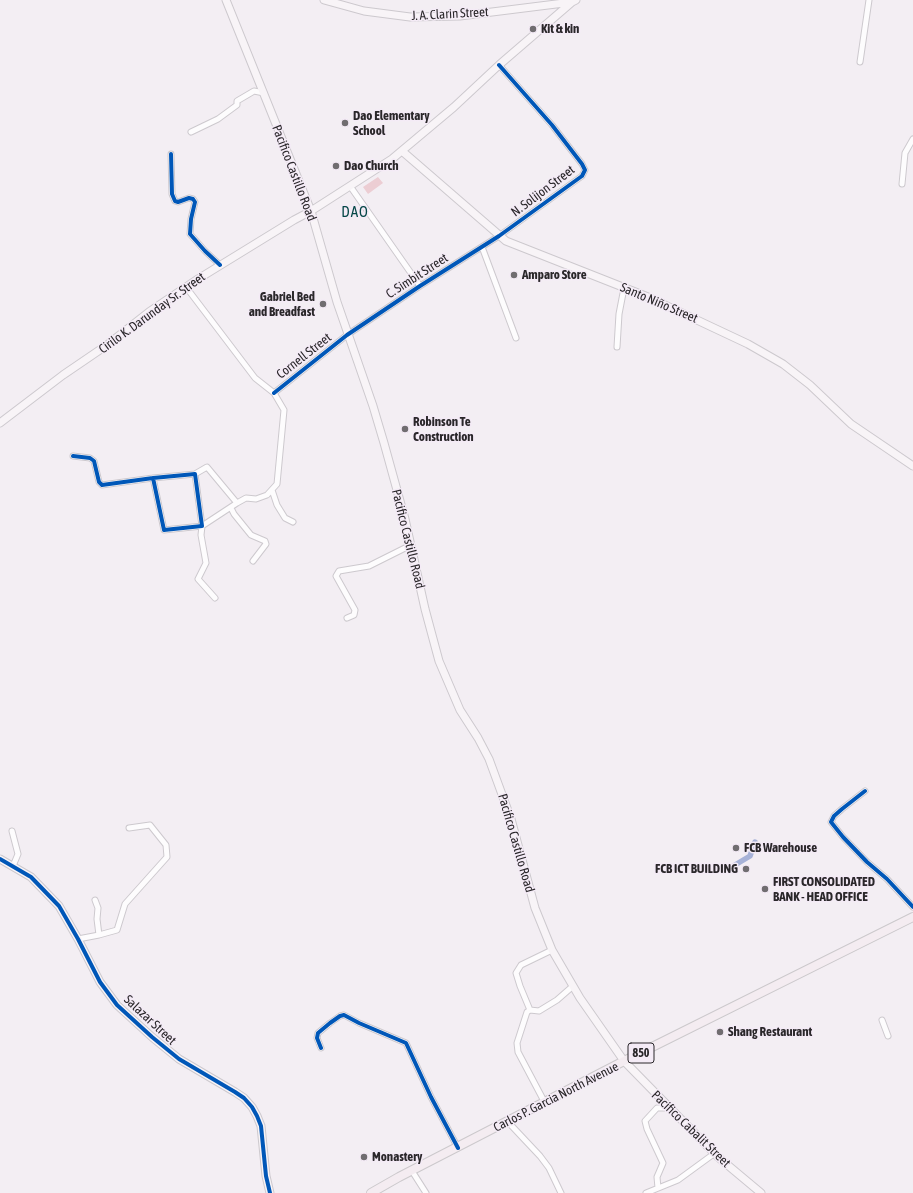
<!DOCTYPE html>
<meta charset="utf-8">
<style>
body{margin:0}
canvas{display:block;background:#f3eef3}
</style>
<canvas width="913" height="1193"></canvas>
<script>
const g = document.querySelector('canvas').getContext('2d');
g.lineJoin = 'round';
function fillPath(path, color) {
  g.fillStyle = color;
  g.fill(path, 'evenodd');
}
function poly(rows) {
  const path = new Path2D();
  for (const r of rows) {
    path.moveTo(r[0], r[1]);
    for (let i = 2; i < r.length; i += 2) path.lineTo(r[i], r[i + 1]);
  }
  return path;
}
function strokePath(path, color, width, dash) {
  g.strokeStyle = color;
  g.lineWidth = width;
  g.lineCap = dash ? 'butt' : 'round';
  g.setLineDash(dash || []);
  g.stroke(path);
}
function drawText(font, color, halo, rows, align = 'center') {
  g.font = font + ' "Asap Condensed",sans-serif';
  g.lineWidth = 3;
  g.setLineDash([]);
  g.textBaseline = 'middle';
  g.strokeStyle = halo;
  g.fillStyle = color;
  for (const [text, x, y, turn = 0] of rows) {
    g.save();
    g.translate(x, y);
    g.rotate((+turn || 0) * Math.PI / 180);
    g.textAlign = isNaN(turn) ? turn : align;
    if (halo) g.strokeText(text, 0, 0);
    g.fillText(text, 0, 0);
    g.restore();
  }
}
const green = poly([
 [378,177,383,183,368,194,363,187]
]);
const canal = poly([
 [730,868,750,856,755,842]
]);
const street = poly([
 [860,62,869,0],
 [191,132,218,119,237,105,237,101,254,91,264,93],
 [171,154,172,194,175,201,178,202,189,198,193,199,195,202,191,219,190,234,205,251,220,265],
 [902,184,905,153,913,139],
 [350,186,420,286],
 [482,247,516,338],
 [186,287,255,378,274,393,284,410,277,484,267,495,256,499,246,498,237,503,202,526,201,535,206,563,198,579,215,598],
 [617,347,619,314,624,288],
 [274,393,347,335,420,286,499,236,582,176,585,170,582,164,552,125,499,65],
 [73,456,90,458,94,461,99,482,102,485,153,478,195,474,202,526,164,530,153,478],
 [195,474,207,467,237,503],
 [272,490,277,505,285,518,293,522],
 [231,508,234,514,251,535,265,541,266,544,253,561],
 [347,618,354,615,355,610,336,576,339,571,369,566,411,545],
 [865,791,842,809,834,816,831,822,843,837,867,862,887,879,913,907],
 [12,831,18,854,13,866],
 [95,900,98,908,97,919,99,935],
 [78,939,99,935,117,930,125,904,167,857,166,845,150,825,129,828],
 [552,950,521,965,516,973,520,986,530,1010,539,1011,557,1000,573,986],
 [530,1010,527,1012,517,1043,518,1052,545,1103],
 [882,1020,888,1036],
 [321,1048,317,1038,318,1033,330,1023,340,1016,344,1015,359,1023,406,1043,431,1097,458,1148],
 [508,1122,540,1156,549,1168,561,1193],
 [412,1171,426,1193],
 [658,1188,657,1177,663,1163,647,1129,645,1121,657,1108,670,1108],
 [646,1193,678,1180,715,1153]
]);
const secondary = poly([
 [226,0,311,211,337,302,373,406,384,443,405,519,425,609,439,661,460,710,478,738,489,759,511,819,535,908,552,950,580,998,624,1061,718,1157,761,1193],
 [324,0,364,11,410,17,460,16,572,2,576,0],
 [402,151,506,241,648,297,748,344,783,364,810,385,851,424,913,466],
 [0,423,63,375,107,345,149,312,198,279,294,220,311,211,392,159,454,107,499,65,572,2],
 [0,859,31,877,59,906,78,939,100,982,117,1005,152,1037,179,1059,235,1092,244,1098,252,1107,257,1116,261,1126,266,1176,270,1193]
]);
const primary = poly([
 [371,1193,399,1177,624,1061,913,917]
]);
const cycleway = poly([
 [171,154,172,194,175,201,178,202,189,198,193,199,195,202,191,219,190,234,205,251,220,265],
 [274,393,347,335,420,286,499,236,582,176,585,170,582,164,552,125,499,65],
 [73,456,90,458,94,461,99,482,102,485,153,478,195,474,202,526,164,530,153,478],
 [865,791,842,809,834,816,831,822,843,837,867,862,887,879,913,907],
 [0,859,31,877,59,906,78,939,100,982,117,1005,152,1037,179,1059,235,1092,244,1098,252,1107,257,1116,261,1126,266,1176,270,1193],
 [321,1048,317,1038,318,1033,330,1023,340,1016,344,1015,359,1023,406,1043,431,1097,458,1148]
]);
const markers = [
 [533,29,4,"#706d70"],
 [345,123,4,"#706d70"],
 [336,166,4,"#706d70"],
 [514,275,4,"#706d70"],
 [323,304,4,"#706d70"],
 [405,429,4,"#706d70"],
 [736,848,4,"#706d70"],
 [746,869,4,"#706d70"],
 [765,889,4,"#706d70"],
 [720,1032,4,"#706d70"],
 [364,1157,4,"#706d70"]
];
const shields = [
 [641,1053,26]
];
const shieldNames = [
 ["850",641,1053]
];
const streetNames = [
 ["J. A. Clarin Street",450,14,-3],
 ["Pacifico Castillo Road",294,173,69],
 ["N. Solijon Street",543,191,-37],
 ["C. Simbit Street",417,276,-33],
 ["Santo Niño Street",659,303,23],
 ["Cirilo K. Darunday Sr. Street",152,313,-36],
 ["Cornell Street",304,356,-38],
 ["Pacifico Castillo Road",408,539,76],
 ["Pacifico Castillo Road",516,843,74],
 ["Salazar Street",150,1020,43],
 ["Carlos P. Garcia North Avenue",556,1097,-27],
 ["Pacifico Cabalit Street",691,1129,44]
];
const poiNames = [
 ["Kit & kin",541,29],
 ["Dao Elementary",353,116],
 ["School",353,131],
 ["Dao Church",344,166],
 ["Amparo Store",522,275],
 ["Gabriel Bed",315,297,"right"],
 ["and Breadfast",315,312,"right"],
 ["Robinson Te",413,422],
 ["Construction",413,437],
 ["FCB Warehouse",744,848],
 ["FCB ICT BUILDING",738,869,"right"],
 ["FIRST CONSOLIDATED",773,882],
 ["BANK - HEAD OFFICE",773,897],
 ["Shang Restaurant",728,1032],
 ["Monastery",372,1157]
];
const quarterNames = [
 ["DAO",355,212]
];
fillPath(green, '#eccdd3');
strokePath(canal, '#a7b2d7', 5.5);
strokePath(street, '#cdc9ce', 7);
strokePath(secondary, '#cdc9ce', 9);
strokePath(primary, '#ccc9cc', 10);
strokePath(street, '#fdfcfd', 5);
strokePath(secondary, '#f8f4f7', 7);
strokePath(primary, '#f4ecf1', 8);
strokePath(cycleway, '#0057b8', 4);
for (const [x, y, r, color] of markers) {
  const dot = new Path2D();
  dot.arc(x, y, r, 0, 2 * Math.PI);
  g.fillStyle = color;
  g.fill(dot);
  strokePath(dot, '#f4ebf6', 1.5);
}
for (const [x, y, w] of shields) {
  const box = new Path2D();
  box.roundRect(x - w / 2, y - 10, w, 20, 3);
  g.fillStyle = '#f4ebf6';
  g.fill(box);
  strokePath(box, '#2a272a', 1);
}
drawText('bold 12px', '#2a272a', null, shieldNames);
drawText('13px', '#2a272a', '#f4ebf6', streetNames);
drawText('bold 13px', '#2a272a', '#f4ebf6', poiNames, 'left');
g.letterSpacing = '1px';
drawText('15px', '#044746', '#f4ebf6', quarterNames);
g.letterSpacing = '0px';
</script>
